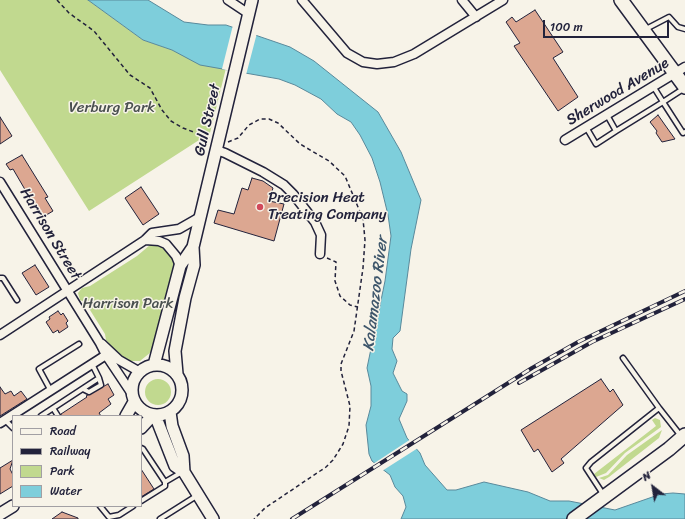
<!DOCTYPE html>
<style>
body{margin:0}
#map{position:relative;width:685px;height:519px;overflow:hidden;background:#f7f3e8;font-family:Sriracha,sans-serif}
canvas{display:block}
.legend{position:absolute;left:12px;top:415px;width:130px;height:92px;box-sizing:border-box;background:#f7f3e8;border:1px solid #a29fa3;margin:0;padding:5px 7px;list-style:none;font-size:12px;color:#22223b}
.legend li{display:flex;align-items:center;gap:8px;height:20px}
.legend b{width:20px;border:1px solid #a29fa3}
.north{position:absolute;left:633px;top:467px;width:40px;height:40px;-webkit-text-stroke:3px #f7f3e8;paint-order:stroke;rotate:329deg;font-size:11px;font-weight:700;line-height:16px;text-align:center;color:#22223b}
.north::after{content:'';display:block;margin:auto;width:14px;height:18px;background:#22223b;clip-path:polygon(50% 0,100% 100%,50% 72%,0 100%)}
.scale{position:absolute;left:543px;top:20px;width:126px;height:18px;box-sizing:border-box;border:2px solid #22223b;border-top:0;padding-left:5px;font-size:12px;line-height:14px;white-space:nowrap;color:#22223b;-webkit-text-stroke:3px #f7f3e8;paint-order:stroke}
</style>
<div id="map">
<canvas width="685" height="519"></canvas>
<ul class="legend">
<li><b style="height:5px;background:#f7f3e8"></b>Road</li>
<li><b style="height:5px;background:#22223b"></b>Railway</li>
<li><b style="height:11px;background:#c1d98f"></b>Park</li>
<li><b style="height:11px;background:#7ecedb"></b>Water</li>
</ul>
<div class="north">N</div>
<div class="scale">100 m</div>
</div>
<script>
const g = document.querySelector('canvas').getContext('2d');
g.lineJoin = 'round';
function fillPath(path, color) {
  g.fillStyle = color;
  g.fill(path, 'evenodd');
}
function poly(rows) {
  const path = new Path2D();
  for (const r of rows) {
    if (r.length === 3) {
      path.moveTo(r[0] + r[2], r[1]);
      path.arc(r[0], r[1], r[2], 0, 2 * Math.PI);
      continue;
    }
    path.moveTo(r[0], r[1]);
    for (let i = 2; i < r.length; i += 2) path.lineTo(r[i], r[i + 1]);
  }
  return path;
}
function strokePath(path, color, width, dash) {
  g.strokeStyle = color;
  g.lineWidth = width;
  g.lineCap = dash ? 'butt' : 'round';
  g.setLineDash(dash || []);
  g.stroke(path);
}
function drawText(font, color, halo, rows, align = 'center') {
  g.font = font + ' Sriracha,sans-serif';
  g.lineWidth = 3;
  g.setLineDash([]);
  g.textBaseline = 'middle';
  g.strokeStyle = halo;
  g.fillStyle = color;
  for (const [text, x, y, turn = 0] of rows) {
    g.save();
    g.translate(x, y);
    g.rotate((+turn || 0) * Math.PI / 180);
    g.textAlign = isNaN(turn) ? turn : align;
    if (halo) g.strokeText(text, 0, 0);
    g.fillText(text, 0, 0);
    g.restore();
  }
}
const green = poly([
 [0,0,88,0,143,40,226,68,210,133,89,211,0,70],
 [150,245,164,247,172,256,175,270,151,352,140,361,129,361,119,356,106,340,105,334,85,302,80,300,78,293,82,288,90,286,137,256],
 [158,392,13],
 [655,418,660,420,661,427,625,453,606,473,596,477,594,474,656,426,652,420],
 [662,430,659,438,609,477,604,480,599,478,608,475,627,455]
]);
const water = poly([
 [88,0,148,0,184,22,208,25,226,25,290,47,314,61,378,112,401,152,421,200,411,249,400,331,393,338,392,349,397,361,393,373,402,391,407,394,407,401,399,419,407,438,420,453,425,465,447,490,456,490,484,482,528,492,550,501,569,501,615,510,661,494,673,493,685,494,685,519,401,519,406,507,403,496,395,487,390,475,372,461,369,454,366,425,371,406,371,386,367,368,385,281,391,236,388,215,380,182,372,158,360,135,351,122,337,114,321,99,295,85,279,79,200,65,172,50,143,40,88,0]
]);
const pier = poly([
 [233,25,257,33,246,75,222,69],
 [411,439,418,448,382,471,373,464]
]);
const building = poly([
 [535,10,563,52,553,58,578,97,558,111,514,46,520,43,506,22,512,17,516,22,535,10],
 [658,115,665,125,675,139,662,142,656,133,657,131,650,122,658,115],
 [0,117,12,136,0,144,0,117],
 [22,155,48,197,45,198,53,211,43,217,41,217,13,169,10,170,6,164,22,155],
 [252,178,263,181,273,188,269,201,284,204,274,241,214,223,218,210,234,214,242,188,248,190,252,178],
 [141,187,159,214,143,225,125,198,141,187],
 [35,265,49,287,36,295,22,273,35,265],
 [58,311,61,315,63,313,68,321,66,323,68,327,59,333,58,330,53,333,46,322,50,319,49,317,58,311],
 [601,379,610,392,613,389,623,405,561,459,564,463,552,472,538,449,534,452,521,430,601,379],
 [108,384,114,395,108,399,111,404,99,413,101,416,61,416,61,414,87,397,86,396,108,384],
 [0,387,5,394,11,391,14,396,21,391,27,399,0,416,0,387],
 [13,460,10,469,13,475,13,486,0,494,0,468,13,460],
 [141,469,154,489,141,497,141,469],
 [62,512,78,518,78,519,52,519,62,512]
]);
const path = poly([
 [57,0,69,13,94,31,130,75,150,88,162,110,171,121,183,128,209,138],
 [228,142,238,138,249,125,260,119,269,119,278,123,300,144,329,161,345,176,363,219,365,240,363,268,354,331,341,364,341,371,350,406,349,426,343,444,333,460,326,467,265,508,254,519],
 [327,258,336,262,335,281,340,296,350,305,358,307]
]);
const lane = poly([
 [646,29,669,17,678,27,685,29],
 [683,89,663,102,683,133,685,132],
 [586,127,596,144,616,131,607,115],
 [616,131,663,102,653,86],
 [0,278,3,278,17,300],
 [83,389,89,392,101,385,99,378],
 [51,391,39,369,79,344],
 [53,408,58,416],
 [659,408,681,436],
 [41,416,99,378,92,364],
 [5,420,13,428],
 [141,448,143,449,165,482,165,486,141,501],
 [165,482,182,472],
 [603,494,586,468,591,462,659,408,623,358],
 [100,506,109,517,119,515,133,506],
 [160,519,198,495]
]);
const street = poly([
 [228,0,249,14],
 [302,0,347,53,363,62,377,64,394,62,414,54,503,0],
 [462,0,476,17],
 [565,140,685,67],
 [216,150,225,153,263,172,284,185,293,194,315,222,321,235,320,254],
 [0,182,100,343,106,355,132,394],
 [145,240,159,241,166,244,176,256,180,266],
 [0,335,145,240,152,233,179,229,200,217],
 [102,344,119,360,140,372],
 [0,423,106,355]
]);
const secondary = poly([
 [154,365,180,266,193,247],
 [157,390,25],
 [177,374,175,351,185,298,194,265,193,247,252,0],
 [170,412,172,426,183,456,184,472],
 [155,415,175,466,184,472,213,519],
 [126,416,134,402],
 [141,428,153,415],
 [0,514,13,506]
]);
const primary = poly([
 [621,0,685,87],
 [574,519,669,449,685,435]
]);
const rail = poly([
 [519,383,592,342,685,299],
 [292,519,532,368,578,342,685,291]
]);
const markers = [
 [260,207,4,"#d1495b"]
];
const streetNames = [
 ["Sherwood Avenue",618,92,-31],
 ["Gull Street",208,120,-77],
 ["Harrison Street",50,234,59]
];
const parkNames = [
 ["Verburg Park",112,108],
 ["Harrison Park",128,304]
];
const poiNames = [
 ["Precision Heat",268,198],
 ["Treating Company",268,215]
];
const waterNames = [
 ["Kalamazoo River",376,294,-83]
];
fillPath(green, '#c1d98f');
fillPath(water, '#7ecedb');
strokePath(water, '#59899b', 1);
fillPath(pier, '#f7f3e8');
fillPath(building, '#dca791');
strokePath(building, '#22223b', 1);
strokePath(lane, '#22223b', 7);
strokePath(street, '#22223b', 11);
strokePath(secondary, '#22223b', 14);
strokePath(primary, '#22223b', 16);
strokePath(path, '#22223b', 1.5, [4, 3]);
strokePath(lane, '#f7f3e8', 4);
strokePath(street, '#f7f3e8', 8);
strokePath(secondary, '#f7f3e8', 11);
strokePath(primary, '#f7f3e8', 13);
strokePath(rail, '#22223b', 4);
strokePath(rail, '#f7f3e8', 2.5, [8]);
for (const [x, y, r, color] of markers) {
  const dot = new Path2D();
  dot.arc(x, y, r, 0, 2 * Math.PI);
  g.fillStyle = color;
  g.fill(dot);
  strokePath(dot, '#f7f3e8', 1.5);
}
drawText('15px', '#22223b', '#f7f3e8', streetNames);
drawText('15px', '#4a5050', '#f7f3e8', parkNames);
drawText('15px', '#22223b', '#f7f3e8', poiNames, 'left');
drawText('italic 16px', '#3e566b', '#f7f3e8', waterNames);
</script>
